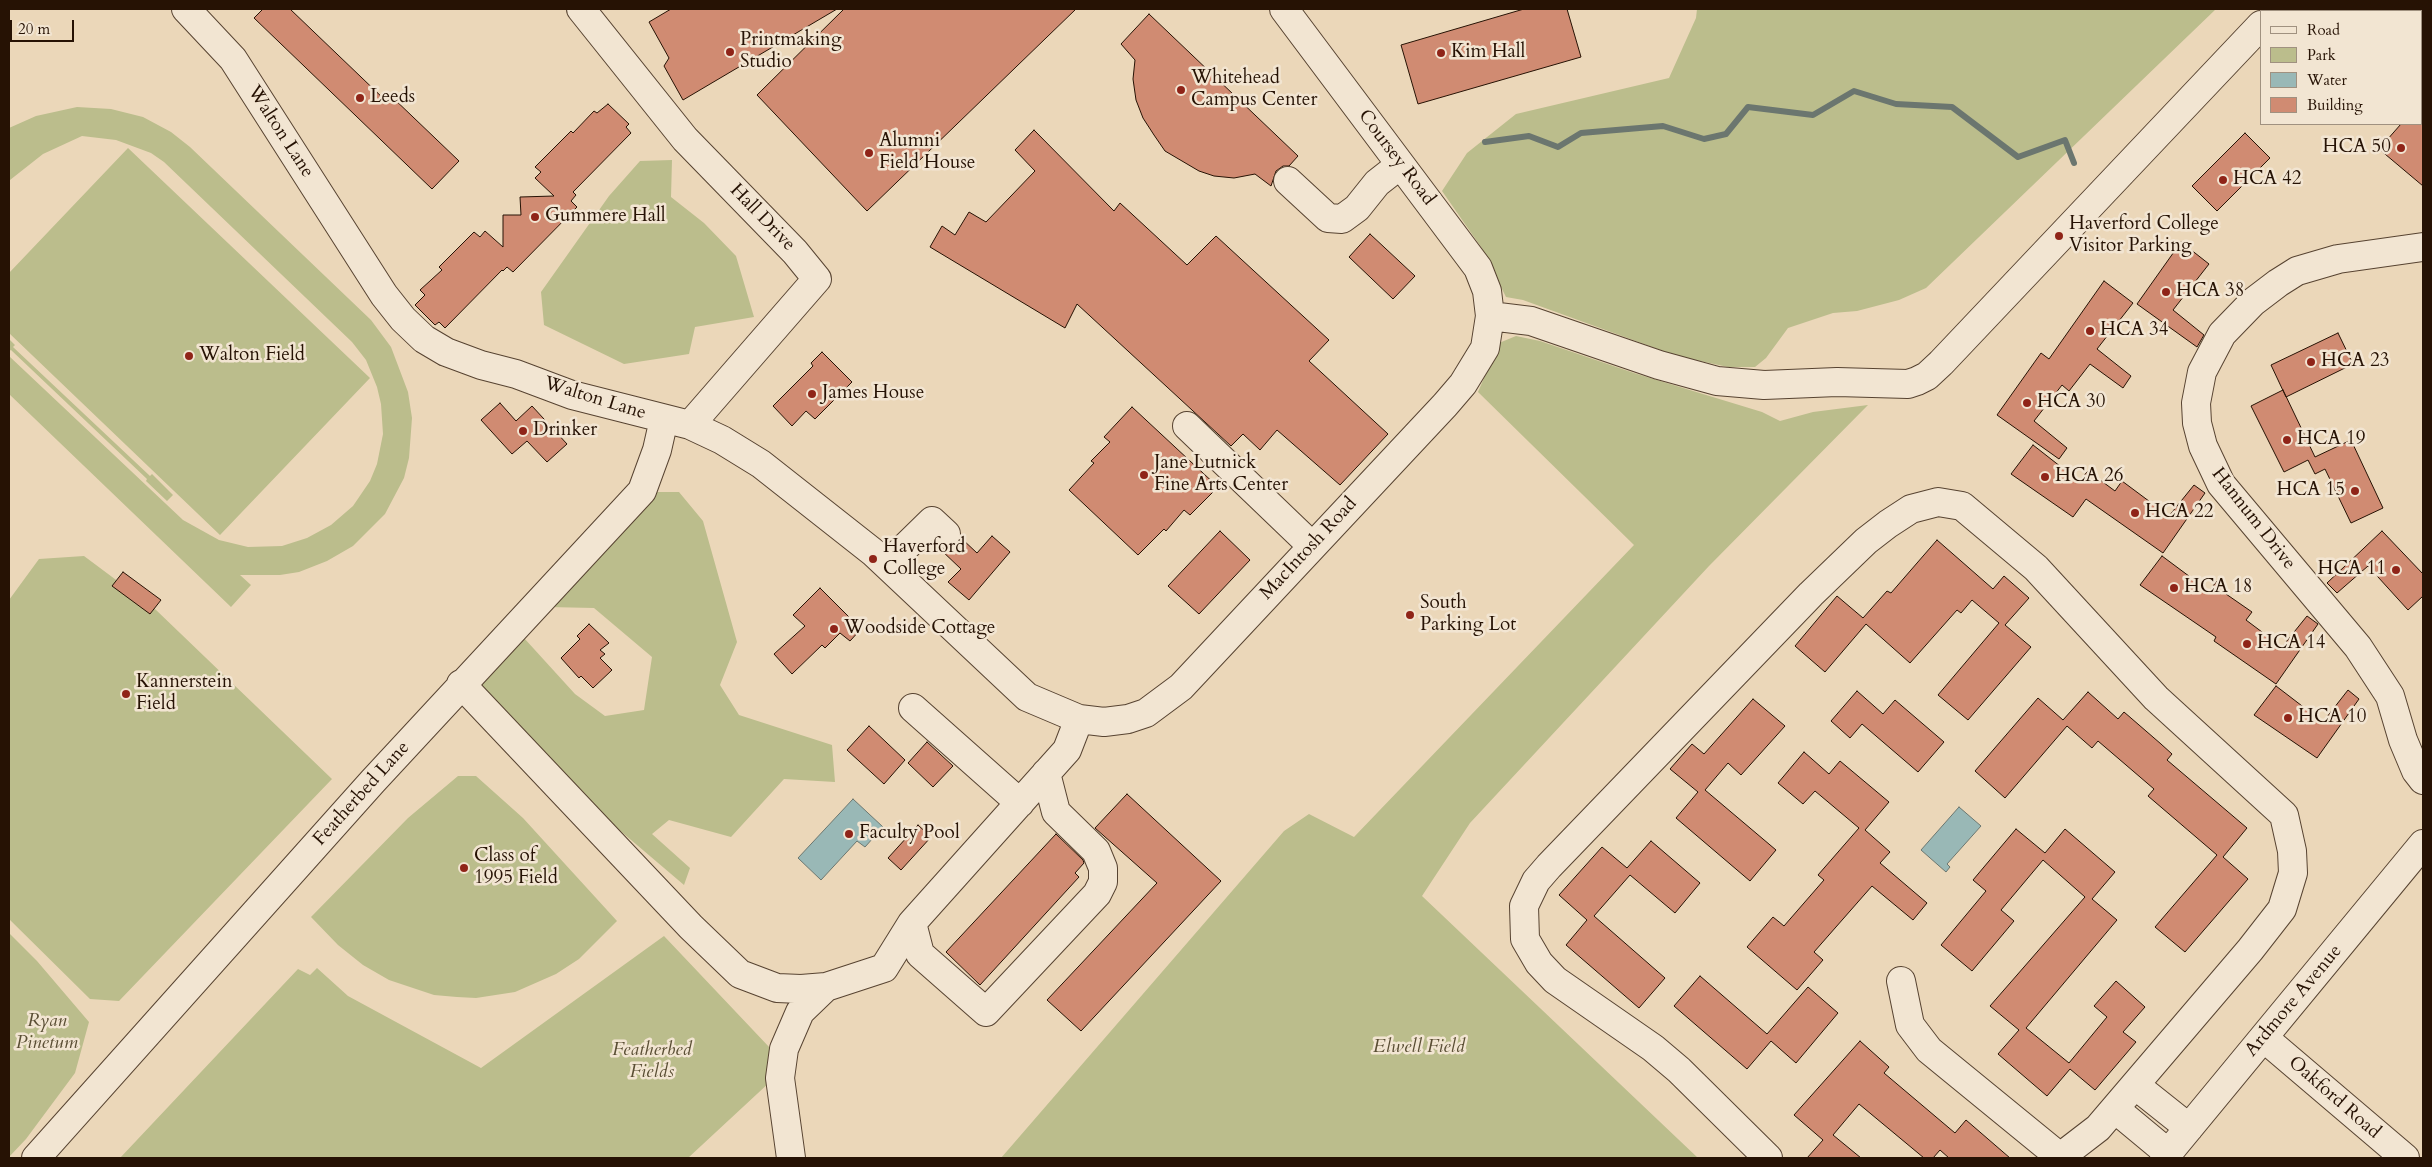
<!DOCTYPE html>
<style>
body{margin:0}
#map{position:relative;width:2432px;height:1167px;overflow:hidden;background:#ebd7b9;font-family:Cardo,serif}
canvas{display:block}
.frame{position:absolute;inset:0;border:10px solid #261204;pointer-events:none}
.legend{position:absolute;left:2260px;top:10px;width:162px;height:115px;box-sizing:border-box;background:#f2e5d2;border:1px solid #a09180;margin:0;padding:6px 9px;list-style:none;font-size:15px;color:#261204}
.legend li{display:flex;align-items:center;gap:10px;height:25px}
.legend b{width:25px;border:1px solid #a09180}
.scale{position:absolute;left:10px;top:20px;width:64px;height:22px;box-sizing:border-box;border:2px solid #261204;border-top:0;padding-left:6px;font-size:15px;line-height:18px;white-space:nowrap;color:#261204;-webkit-text-stroke:4px #f2e5d2;paint-order:stroke}
</style>
<div id="map">
<canvas width="2432" height="1167"></canvas>
<div class="frame"></div>
<ul class="legend">
<li><b style="height:6px;background:#f2e5d2"></b>Road</li>
<li><b style="height:14px;background:#bbbd8c"></b>Park</li>
<li><b style="height:14px;background:#99b8b6"></b>Water</li>
<li><b style="height:14px;background:#d08b72"></b>Building</li>
</ul>
<div class="scale">20 m</div>
</div>
<script>
const g = document.querySelector('canvas').getContext('2d');
g.lineJoin = 'round';
function fillPath(path, color) {
  g.fillStyle = color;
  g.fill(path, 'evenodd');
}
function poly(rows) {
  const path = new Path2D();
  for (const r of rows) {
    path.moveTo(r[0], r[1]);
    for (let i = 2; i < r.length; i += 2) path.lineTo(r[i], r[i + 1]);
  }
  return path;
}
function strokePath(path, color, width, dash) {
  g.strokeStyle = color;
  g.lineWidth = width;
  g.lineCap = dash ? 'butt' : 'round';
  g.setLineDash(dash || []);
  g.stroke(path);
}
function drawText(font, color, halo, rows, align = 'center') {
  g.font = font + ' Cardo,serif';
  g.lineWidth = 5;
  g.setLineDash([]);
  g.textBaseline = 'middle';
  g.strokeStyle = halo;
  g.fillStyle = color;
  for (const [text, x, y, turn = 0] of rows) {
    g.save();
    g.translate(x, y);
    g.rotate((+turn || 0) * Math.PI / 180);
    g.textAlign = isNaN(turn) ? turn : align;
    if (halo) g.strokeText(text, 0, 0);
    g.fillText(text, 0, 0);
    g.restore();
  }
}
const green = poly([
 [1697,9,2216,9,1926,288,1899,300,1857,311,1833,313,1788,328,1766,358,1755,367,1728,367,1677,356,1523,300,1506,297,1481,247,1442,191,1467,153,1516,114,1669,78,1696,18],
 [77,107,111,109,143,117,171,132,190,147,371,320,391,347,408,392,412,418,409,458,404,478,385,514,353,546,327,561,299,572,280,575,240,575,251,585,231,607,9,394,9,356,183,520,219,540,248,547,282,546,307,538,331,525,353,506,370,481,377,464,383,434,381,404,377,387,366,360,352,342,164,162,151,153,116,140,82,136,43,154,10,180,9,128,36,116],
 [128,148,370,378,220,535,9,333,9,273],
 [672,160,671,197,704,223,736,256,754,317,695,327,689,354,624,364,544,325,541,292,609,196,640,161],
 [1516,336,1540,341,1634,373,1762,412,1780,421,1813,412,1868,405,1709,566,1470,823,1422,896,1698,1158,1001,1158,1284,831,1309,814,1354,837,1634,545,1478,392,1499,343],
 [9,339,15,345,13,347,150,476,152,474,173,495,167,501,146,481,147,479,11,350,9,351],
 [654,492,679,492,703,521,737,642,720,685,739,715,832,745,835,782,784,779,731,837,669,820,652,834,690,868,684,885,597,811,480,687,505,655,524,638,575,694,605,716,644,710,652,657,594,608,548,607,633,522],
 [84,556,155,609,332,779,119,1001,90,999,9,919,9,600,39,559],
 [458,776,476,776,523,818,617,921,579,959,556,974,515,992,476,998,457,997,434,995,389,980,363,965,338,945,311,917,408,818],
 [9,933,37,961,89,1022,75,1073,26,1139,9,1157],
 [664,936,770,1048,771,1081,688,1158,120,1158,298,969,310,975,317,968,348,996,481,1068]
]);
const water = poly([
 [853,799,883,827,865,847,857,841,821,880,798,858,853,799],
 [1959,807,1981,826,1947,864,1950,867,1946,872,1921,850,1959,807]
]);
const stream = poly([
 [1485,142,1529,136,1558,147,1581,133,1663,126,1704,139,1726,134,1748,107,1813,115,1854,91,1896,104,1952,107,2018,157,2065,140,2074,163]
]);
const building = poly([
 [263,9,290,9,385,100,390,95,459,161,432,189,254,18,263,9],
 [671,9,837,9,683,100,664,66,669,58,649,22,671,9],
 [844,9,1076,9,867,211,757,95,844,9],
 [1524,9,1567,9,1581,57,1418,104,1401,45,1524,9],
 [1149,14,1298,156,1289,166,1283,166,1276,171,1271,186,1255,174,1234,178,1214,176,1199,171,1165,151,1154,135,1143,118,1136,100,1133,79,1135,60,1121,44,1149,14],
 [608,104,629,124,626,127,631,133,573,192,576,195,571,201,577,207,513,272,507,267,503,271,502,270,445,328,439,322,435,325,415,305,425,295,420,290,442,270,439,267,474,232,480,237,485,231,503,247,503,215,521,215,520,197,554,196,535,178,541,172,535,167,571,131,573,133,594,111,597,113,608,104],
 [2401,124,2423,124,2423,186,2379,149,2401,124],
 [1034,130,1114,211,1120,203,1187,265,1216,236,1329,340,1309,361,1388,434,1340,485,1277,430,1260,450,1243,434,1231,446,1077,304,1065,328,930,247,942,226,955,235,969,212,986,222,1035,171,1015,150,1034,130],
 [2245,133,2270,158,2217,211,2192,186,2245,133],
 [1370,234,1415,276,1393,299,1349,257,1370,234],
 [2181,242,2209,264,2173,310,2204,335,2197,347,2137,304,2181,242],
 [2104,281,2133,303,2097,349,2131,376,2123,388,2090,364,2069,391,2062,385,2034,421,2067,448,2059,459,1997,415,2041,353,2049,359,2104,281],
 [2338,333,2353,364,2286,397,2271,365,2338,333],
 [822,352,852,382,815,419,806,411,792,426,773,406,813,366,811,363,822,352],
 [2283,390,2315,457,2351,440,2383,508,2351,523,2325,469,2315,474,2308,460,2284,472,2251,406,2283,390],
 [500,403,516,421,532,406,567,444,547,462,527,441,512,454,481,420,500,403],
 [1132,407,1218,487,1190,515,1184,510,1166,531,1164,529,1138,555,1069,490,1094,463,1091,461,1110,442,1104,437,1132,407],
 [2033,445,2079,481,2088,471,2115,491,2122,481,2169,516,2194,485,2205,493,2163,553,2086,499,2073,517,2011,474,2033,445],
 [1220,531,1250,560,1199,614,1168,586,1220,531],
 [2382,531,2423,574,2423,596,2408,610,2368,566,2337,593,2327,583,2382,531],
 [992,536,1010,552,969,600,948,582,961,569,940,549,951,549,957,545,961,538,977,553,992,536],
 [1937,540,1993,589,2004,576,2029,598,2005,625,2031,647,1968,720,1938,695,1999,623,1972,600,1961,613,1957,610,1910,663,1866,624,1825,672,1795,646,1837,596,1863,618,1887,591,1891,593,1937,540],
 [2162,556,2209,591,2217,581,2229,591,2226,594,2252,612,2246,620,2282,647,2307,616,2318,624,2276,684,2214,641,2216,637,2140,585,2162,556],
 [123,572,161,600,150,614,112,586,123,572],
 [820,588,861,629,850,641,840,633,825,648,822,645,792,674,774,654,805,626,793,615,820,588],
 [589,624,609,643,600,650,605,654,600,658,612,670,593,688,581,676,579,678,561,658,580,639,577,636,589,624],
 [2276,686,2323,722,2348,690,2359,699,2317,758,2254,715,2276,686],
 [1857,691,1883,714,1895,700,1944,742,1918,772,1862,724,1850,738,1831,721,1857,691],
 [2088,692,2118,719,2124,712,2161,744,2172,754,2167,760,2247,828,2223,857,2248,879,2185,952,2155,927,2217,855,2148,796,2154,789,2098,741,2092,748,2067,726,2005,798,1975,771,2038,698,2063,720,2088,692],
 [1753,699,1785,726,1741,775,1728,763,1705,790,1776,850,1750,881,1676,818,1698,792,1670,769,1692,744,1704,754,1753,699],
 [869,726,905,760,884,784,847,750,869,726],
 [927,742,953,766,933,787,908,763,927,742],
 [1804,752,1829,774,1840,761,1889,802,1865,830,1890,852,1880,863,1927,903,1913,920,1872,886,1814,952,1823,960,1797,990,1747,947,1773,917,1784,926,1824,880,1818,875,1859,828,1815,791,1803,804,1778,783,1804,752],
 [1127,794,1221,881,1081,1031,1047,1000,1157,883,1095,828,1127,794],
 [918,825,931,837,901,870,888,858,918,825],
 [2016,829,2045,853,2065,829,2115,872,2092,899,2117,920,2026,1028,2069,1063,2107,1017,2094,1006,2116,981,2145,1007,2123,1032,2136,1042,2095,1090,2070,1069,2047,1096,1998,1054,2019,1030,1990,1006,2085,897,2043,860,2001,910,2014,921,1972,971,1941,945,1986,891,1973,880,2016,829],
 [1056,834,1083,860,1084,863,1075,873,1079,877,980,985,946,952,1056,834],
 [1651,841,1700,883,1675,913,1630,875,1594,916,1665,978,1639,1008,1566,945,1587,920,1559,895,1602,847,1627,868,1651,841],
 [1700,976,1767,1034,1808,987,1838,1013,1796,1063,1771,1041,1747,1069,1674,1006,1700,976],
 [1860,1041,1889,1067,1884,1073,1955,1133,1966,1120,2010,1158,1949,1158,1940,1150,1933,1158,1924,1158,1859,1104,1833,1135,1861,1158,1807,1158,1823,1140,1794,1115,1860,1041]
]);
const minor = poly([
 [186,9,233,59,384,295,403,319,424,339,446,352,481,365,516,374,572,395,690,425,722,440,761,464,874,553,1027,697,1079,719,1104,722,1128,719,1146,713,1181,687,1445,405,1463,384,1485,348,1490,316,1487,291,1478,268,1284,9],
 [581,9,685,139,795,252,817,279,690,425],
 [1288,181,1328,218,1342,219,1357,208,1377,183,1400,165],
 [2423,247,2338,259,2297,271,2278,283,2253,302,2222,334,2202,372,2196,403,2197,423,2203,446,2221,484,2358,647,2390,696,2403,740,2416,771,2423,780],
 [1490,316,1531,321,1659,365,1717,381,1764,385,1837,382,1908,384,1917,381,1927,376,1941,363,2261,25],
 [1187,426,1312,546],
 [887,565,932,521,946,534],
 [461,684,691,927,740,974,777,988,801,989,826,987,884,968,912,923,1067,750,1079,719],
 [913,708,1020,803],
 [912,923,920,954,986,1012,1097,894,1103,882,1103,868,1096,851,1056,812,1046,773],
 [1901,981,1910,1025,1929,1050,2060,1157],
 [2264,1038,2405,1158],
 [2135,1085,2189,1128],
 [2115,1109,2168,1153],
 [36,1158,373,781,642,491,657,450,664,419],
 [791,1158,780,1078,784,1049,800,1012,826,987],
 [1768,1158,1679,1070,1653,1048,1555,980,1539,963,1525,939,1524,906,1536,881,1549,866,1811,594,1866,541,1888,524,1911,509,1938,502,1962,506,2036,568,2156,698,2284,815,2292,851,2293,873,2282,909,2250,950,2098,1128,2059,1158],
 [2164,1158,2423,844]
]);
const markers = [
 [730,52,5,"#8f2418"],
 [1441,53,5,"#8f2418"],
 [1181,90,5,"#8f2418"],
 [360,98,5,"#8f2418"],
 [2401,148,5,"#8f2418"],
 [869,153,5,"#8f2418"],
 [2223,180,5,"#8f2418"],
 [535,217,5,"#8f2418"],
 [2059,236,5,"#8f2418"],
 [2166,292,5,"#8f2418"],
 [2090,331,5,"#8f2418"],
 [189,356,5,"#8f2418"],
 [2311,362,5,"#8f2418"],
 [812,394,5,"#8f2418"],
 [2027,403,5,"#8f2418"],
 [523,431,5,"#8f2418"],
 [2287,440,5,"#8f2418"],
 [1144,475,5,"#8f2418"],
 [2045,477,5,"#8f2418"],
 [2355,491,5,"#8f2418"],
 [2135,513,5,"#8f2418"],
 [873,559,5,"#8f2418"],
 [2396,570,5,"#8f2418"],
 [2174,588,5,"#8f2418"],
 [1410,615,5,"#8f2418"],
 [834,629,5,"#8f2418"],
 [2247,644,5,"#8f2418"],
 [126,694,5,"#8f2418"],
 [2288,718,5,"#8f2418"],
 [849,834,5,"#8f2418"],
 [464,868,5,"#8f2418"]
];
const poiNames = [
 ["Printmaking",740,41],
 ["Studio",740,63],
 ["Kim Hall",1451,53],
 ["Whitehead",1191,79],
 ["Campus Center",1191,101],
 ["Leeds",370,98],
 ["Alumni",879,142],
 ["Field House",879,164],
 ["HCA 50",2391,148,"right"],
 ["HCA 42",2233,180],
 ["Gummere Hall",545,217],
 ["Haverford College",2069,225],
 ["Visitor Parking",2069,247],
 ["HCA 38",2176,292],
 ["HCA 34",2100,331],
 ["Walton Field",199,356],
 ["HCA 23",2321,362],
 ["James House",822,394],
 ["HCA 30",2037,403],
 ["Drinker",533,431],
 ["HCA 19",2297,440],
 ["Jane Lutnick",1154,464],
 ["Fine Arts Center",1154,486],
 ["HCA 26",2055,477],
 ["HCA 15",2345,491,"right"],
 ["HCA 22",2145,513],
 ["Haverford",883,548],
 ["College",883,570],
 ["HCA 11",2386,570,"right"],
 ["HCA 18",2184,588],
 ["South",1420,604],
 ["Parking Lot",1420,626],
 ["Woodside Cottage",844,629],
 ["HCA 14",2257,644],
 ["Kannerstein",136,683],
 ["Field",136,705],
 ["HCA 10",2298,718],
 ["Faculty Pool",859,834],
 ["Class of",474,857],
 ["1995 Field",474,879]
];
const streetNames = [
 ["Walton Lane",280,132,57],
 ["Coursey Road",1396,158,53],
 ["Hall Drive",762,218,46],
 ["Walton Lane",595,399,17],
 ["Hannum Drive",2253,519,52],
 ["MacIntosh Road",1309,549,-47],
 ["Featherbed Lane",362,794,-48],
 ["Ardmore Avenue",2294,1001,-50],
 ["Oakford Road",2334,1098,41]
];
const parkNames = [
 ["Ryan",47,1022],
 ["Pinetum",47,1044],
 ["Elwell Field",1419,1048],
 ["Featherbed",652,1051],
 ["Fields",652,1073]
];
fillPath(green, '#bbbd8c');
fillPath(water, '#99b8b6');
strokePath(water, '#6b766f', 1);
strokePath(stream, '#6b766f', 6);
fillPath(building, '#d08b72');
strokePath(building, '#261204', 1);
strokePath(minor, '#574331', 30);
strokePath(minor, '#f2e5d2', 28);
for (const [x, y, r, color] of markers) {
  const dot = new Path2D();
  dot.arc(x, y, r, 0, 2 * Math.PI);
  g.fillStyle = color;
  g.fill(dot);
  strokePath(dot, '#f2e5d2', 2);
}
drawText('19px', '#261204', '#f2e5d2', poiNames, 'left');
drawText('19px', '#261204', '#f2e5d2', streetNames);
drawText('italic 19px', '#5a4e34', '#f2e5d2', parkNames);
</script>
